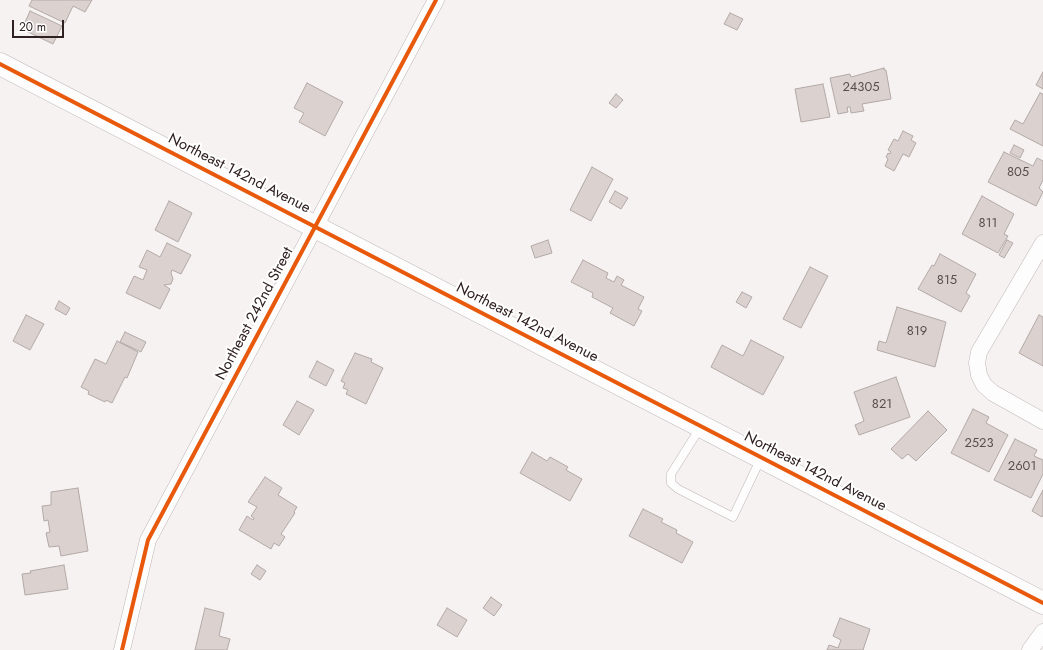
<!DOCTYPE html>
<style>
body{margin:0}
#map{position:relative;width:1043px;height:650px;overflow:hidden;background:#f7f2f2;font-family:Jost,sans-serif}
canvas{display:block}
.scale{position:absolute;left:12px;top:20px;width:52px;height:18px;box-sizing:border-box;border:2px solid #302121;border-top:0;padding-left:5px;font-size:12px;line-height:14px;white-space:nowrap;color:#302121;-webkit-text-stroke:3px #fff;paint-order:stroke}
</style>
<div id="map">
<canvas width="1043" height="650"></canvas>
<div class="scale">20 m</div>
</div>
<script>
const g = document.querySelector('canvas').getContext('2d');
g.lineJoin = 'round';
function fillPath(path, color) {
  g.fillStyle = color;
  g.fill(path, 'evenodd');
}
function poly(rows) {
  const path = new Path2D();
  for (const r of rows) {
    path.moveTo(r[0], r[1]);
    for (let i = 2; i < r.length; i += 2) path.lineTo(r[i], r[i + 1]);
  }
  return path;
}
function strokePath(path, color, width, dash) {
  g.strokeStyle = color;
  g.lineWidth = width;
  g.lineCap = dash ? 'butt' : 'round';
  g.setLineDash(dash || []);
  g.stroke(path);
}
function drawText(font, color, halo, rows, align = 'center') {
  g.font = font + ' Jost,sans-serif';
  g.lineWidth = 4;
  g.setLineDash([]);
  g.textBaseline = 'middle';
  g.strokeStyle = halo;
  g.fillStyle = color;
  for (const [text, x, y, turn = 0] of rows) {
    g.save();
    g.translate(x, y);
    g.rotate((+turn || 0) * Math.PI / 180);
    g.textAlign = isNaN(turn) ? turn : align;
    if (halo) g.strokeText(text, 0, 0);
    g.fillText(text, 0, 0);
    g.restore();
  }
}
const building = poly([
 [32,0,92,0,85,12,73,6,65,23,29,6,32,0],
 [30,11,62,26,53,44,22,29,30,11],
 [730,13,743,19,737,30,724,24,730,13],
 [884,68,884,70,886,70,891,99,862,104,864,111,851,113,850,107,847,107,848,112,838,114,830,78,850,74,851,77,884,68],
 [1043,72,1043,89,1036,85,1043,72],
 [307,83,343,102,325,136,299,122,304,113,294,108,307,83],
 [823,84,830,117,801,122,795,89,823,84],
 [1040,93,1043,94,1043,146,1010,129,1015,120,1023,124,1040,93],
 [616,94,623,100,616,108,609,103,616,94],
 [903,131,913,136,911,140,916,143,909,157,903,154,894,171,885,166,888,159,886,157,888,153,890,154,891,152,888,150,894,139,898,141,903,131],
 [1014,145,1024,150,1020,158,1010,153,1014,145],
 [1004,152,1033,166,1037,158,1043,161,1043,180,1039,188,1043,192,1036,206,988,182,1004,152],
 [592,167,613,179,591,221,570,210,592,167],
 [615,191,628,198,621,209,609,202,615,191],
 [982,196,1014,214,1004,234,1008,236,998,253,962,234,982,196],
 [169,201,192,213,178,242,155,230,169,201],
 [548,240,552,253,535,258,531,246,548,240],
 [1007,240,1013,243,1004,258,999,255,1007,240],
 [167,243,191,255,181,274,172,270,171,273,173,279,171,284,164,285,170,289,160,309,126,293,134,276,143,280,147,270,139,267,147,250,160,257,167,243],
 [940,254,976,274,966,293,970,296,961,312,918,289,932,265,934,266,940,254],
 [583,260,608,273,606,278,614,282,617,276,624,280,621,285,644,297,638,309,642,311,634,326,610,313,613,308,592,297,593,293,571,282,583,260],
 [810,267,828,276,801,328,783,319,810,267],
 [742,292,752,297,746,308,736,302,742,292],
 [59,301,70,308,66,315,55,309,59,301],
 [897,307,946,322,935,367,877,350,879,341,886,343,897,307],
 [26,315,44,324,30,350,13,341,26,315],
 [1039,315,1043,317,1043,366,1019,353,1039,315],
 [125,332,146,342,141,352,120,342,125,332],
 [751,340,784,357,763,395,711,367,722,345,743,356,751,340],
 [117,341,138,352,127,378,125,377,112,403,106,400,105,402,88,394,89,391,81,387,95,359,106,364,117,341],
 [355,353,372,359,371,362,383,368,366,404,346,394,348,390,343,388,345,383,341,381,355,353],
 [317,361,334,370,326,386,309,377,317,361],
 [896,377,910,417,859,435,855,425,864,421,854,392,896,377],
 [297,401,314,410,299,435,283,425,297,401],
 [973,409,989,417,986,423,1008,435,989,472,951,453,973,409],
 [928,411,947,430,916,461,908,454,902,459,891,449,928,411],
 [1015,439,1037,450,1034,456,1043,460,1043,474,1031,498,994,480,1015,439],
 [532,452,547,461,550,457,568,467,566,470,582,479,570,501,520,473,532,452],
 [265,477,282,488,278,495,297,507,294,512,295,513,281,534,285,537,279,546,274,543,271,549,239,530,247,516,253,520,254,518,251,516,257,507,248,502,265,477],
 [78,488,88,551,61,556,59,546,49,547,46,533,50,532,48,520,44,521,42,506,51,505,51,492,78,488],
 [1043,490,1043,515,1042,517,1032,511,1043,490],
 [643,509,663,519,661,522,677,530,676,533,693,542,682,563,629,536,643,509],
 [64,565,68,589,25,595,22,574,31,573,30,571,64,565],
 [257,565,266,571,260,580,251,574,257,565],
 [491,597,502,605,494,616,483,608,491,597],
 [205,608,224,613,219,636,230,639,227,650,195,650,205,608],
 [447,608,467,620,457,637,437,625,447,608],
 [840,618,870,629,863,650,827,650,829,645,838,648,841,640,833,636,840,618]
]);
const lane = poly([
 [700,428,671,474,671,483,678,489,733,517,761,458]
]);
const street = poly([
 [1043,243,979,352,977,363,979,375,984,385,993,393,1043,421],
 [122,650,148,540,436,0],
 [1030,650,1043,632]
]);
const secondary = poly([
 [0,64,1043,603]
]);
const cycleway = poly([
 [0,64,1043,603],
 [122,650,148,540,436,0]
]);
const numberNames = [
 ["24305",861,88],
 ["805",1018,173],
 ["811",988,224],
 ["815",947,281],
 ["819",917,332],
 ["821",882,405],
 ["2523",979,444],
 ["2601",1022,467]
];
const streetNames = [
 ["Northeast 142nd Avenue",239,174,27],
 ["Northeast 242nd Street",255,314,-62],
 ["Northeast 142nd Avenue",527,323,27],
 ["Northeast 142nd Avenue",815,472,27]
];
fillPath(building, '#dbd2cf');
strokePath(building, '#b2a9a7', 1);
strokePath(lane, '#bfb5b6', 9);
strokePath(street, '#bfb5b6', 17);
strokePath(secondary, '#bfb5b6', 23);
strokePath(lane, '#fefdfd', 8);
strokePath(street, '#fefdfd', 16);
strokePath(secondary, '#fefdfd', 22);
strokePath(cycleway, '#e8590c', 4);
drawText('13px', '#5b4d4c', null, numberNames);
drawText('15px', '#302121', '#fff', streetNames);
</script>
